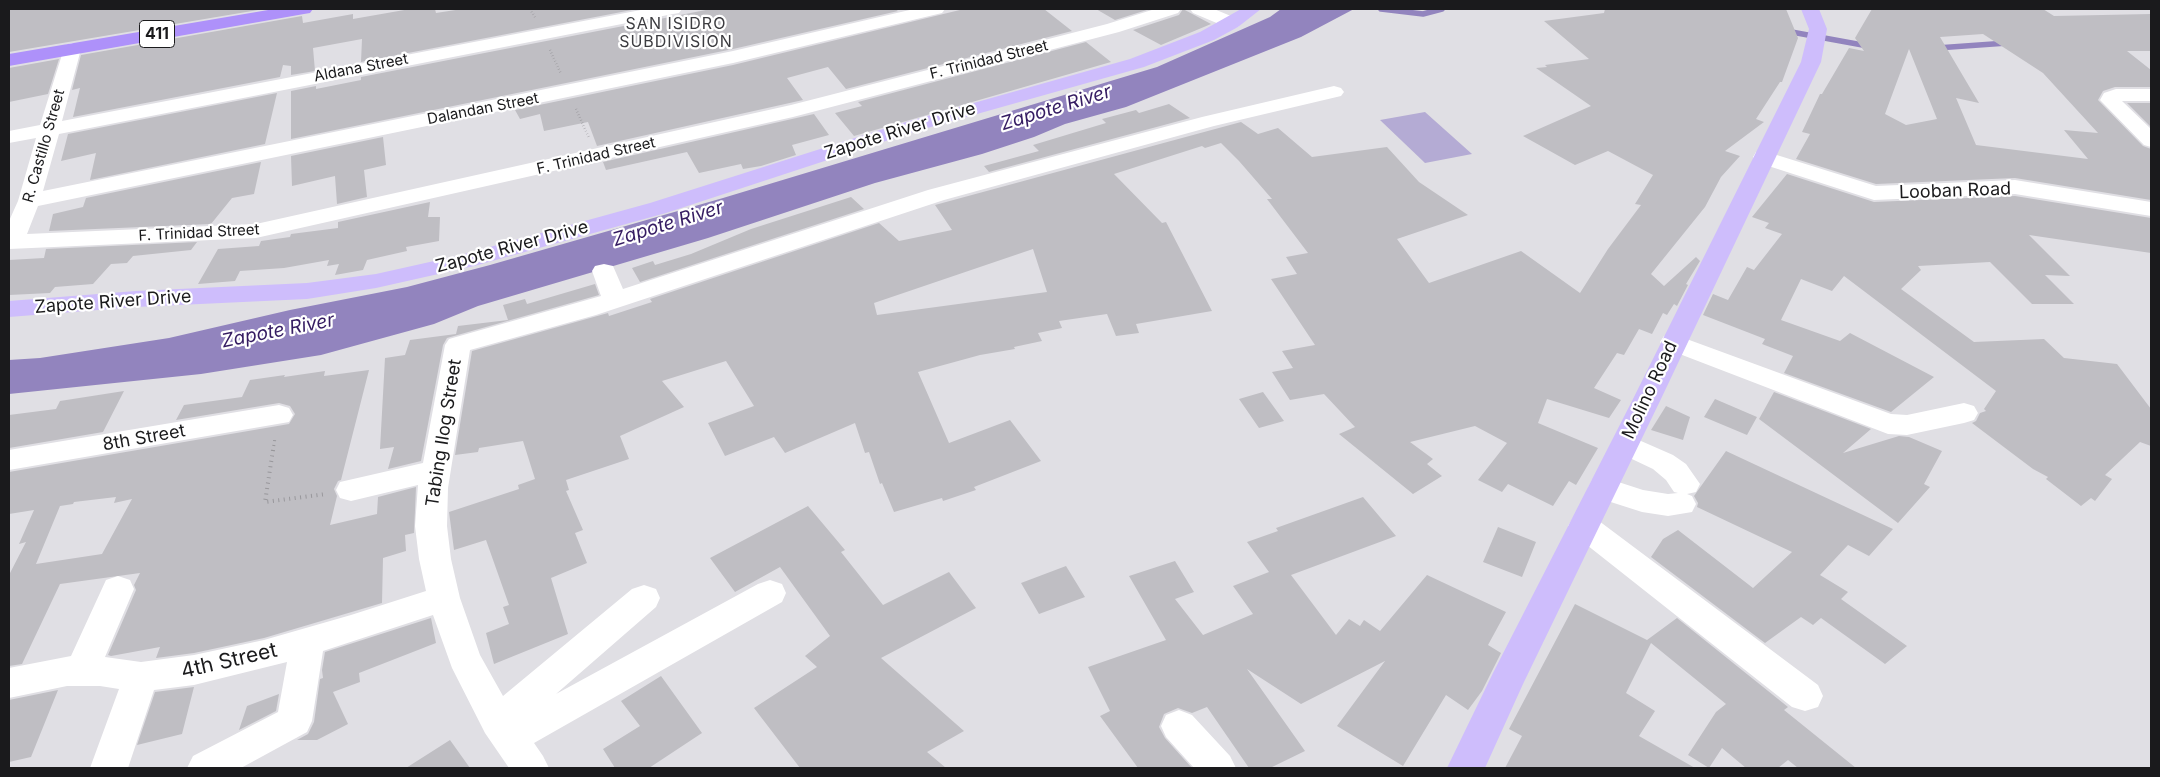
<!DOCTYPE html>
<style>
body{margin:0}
#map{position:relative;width:2160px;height:777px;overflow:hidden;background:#e0dfe4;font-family:Inter,sans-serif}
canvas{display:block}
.frame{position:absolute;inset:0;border:10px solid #1a1a1c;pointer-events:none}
</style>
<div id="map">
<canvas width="2160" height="777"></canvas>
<div class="frame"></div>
</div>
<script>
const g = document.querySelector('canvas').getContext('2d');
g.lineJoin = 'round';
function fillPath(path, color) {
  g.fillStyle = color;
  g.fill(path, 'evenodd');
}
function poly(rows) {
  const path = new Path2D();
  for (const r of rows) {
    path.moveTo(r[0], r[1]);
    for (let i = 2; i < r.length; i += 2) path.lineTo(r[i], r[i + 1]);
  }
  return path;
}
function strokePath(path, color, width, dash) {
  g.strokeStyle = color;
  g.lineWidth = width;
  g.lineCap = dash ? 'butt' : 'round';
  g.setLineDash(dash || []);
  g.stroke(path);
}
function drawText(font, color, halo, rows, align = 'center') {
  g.font = font + ' Inter,sans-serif';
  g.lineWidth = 4.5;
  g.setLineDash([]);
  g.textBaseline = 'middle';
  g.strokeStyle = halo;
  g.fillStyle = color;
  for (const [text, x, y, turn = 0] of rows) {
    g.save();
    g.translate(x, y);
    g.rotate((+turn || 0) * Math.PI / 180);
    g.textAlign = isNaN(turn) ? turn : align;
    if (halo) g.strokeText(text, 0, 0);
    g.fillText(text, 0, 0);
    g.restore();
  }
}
const green = poly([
 [1425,112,1472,154,1425,163,1380,120]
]);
const water = poly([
 [1281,9,1354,9,1301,37,1126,107,1065,124,1034,137,982,154,875,183,708,238,478,306,434,324,321,355,201,374,9,394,9,360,40,358,169,338,290,310,407,287,490,265,723,198,1157,67,1270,17]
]);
const stream = poly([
 [1381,9,1423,14,1442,9],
 [1786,31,1868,46],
 [1937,48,2007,43]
]);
const building = poly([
 [9,9,264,9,9,52],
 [410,9,435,9,436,13,462,9,637,9,361,62,362,39,313,48,315,71,291,75,291,66,283,65,280,77,73,117,80,88,72,90,81,55,302,16,303,23,353,14,353,19],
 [711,9,895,9,898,11,733,49,291,139,291,91,316,86,316,89,361,80,361,77],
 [964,9,1044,9,1072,31,846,89,828,67,787,78,803,100,597,146,588,122,544,131,540,114,520,119,515,110,733,65],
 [1096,9,1150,9,1115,20],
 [1183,9,1211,24,1161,45,1133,30,1179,15],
 [1605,9,1786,9,1798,38,1782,82,1780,82,1756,119,1764,122,1725,151,1740,156,1721,177,1705,207,1651,274,1664,286,1696,257,1700,261,1686,284,1688,285,1677,306,1674,304,1667,315,1663,313,1652,334,1639,329,1624,355,1617,353,1594,388,1621,400,1609,418,1547,399,1538,423,1598,448,1576,485,1569,481,1553,506,1508,484,1502,492,1478,480,1507,443,1475,426,1410,442,1433,459,1427,464,1442,476,1413,494,1339,434,1355,427,1324,394,1290,400,1272,372,1293,368,1282,351,1315,345,1271,279,1297,274,1286,257,1308,253,1267,199,1272,199,1239,161,1221,143,1205,148,1202,146,1114,174,1162,223,1166,222,1212,311,1136,324,1139,333,1116,336,1107,314,1059,321,1062,328,1038,333,1042,341,1014,347,1015,349,980,355,918,372,949,443,1010,420,1041,461,974,487,976,490,943,501,942,498,894,512,882,483,880,484,869,452,865,453,855,423,785,453,774,437,725,456,708,423,754,406,726,361,662,381,684,407,620,436,629,459,566,480,569,490,566,491,583,530,575,533,587,563,551,578,568,634,494,664,486,633,509,624,503,607,509,605,486,540,454,550,449,512,519,489,518,485,535,479,523,441,479,448,478,452,455,455,472,351,608,313,609,316,652,302,650,299,879,223,899,241,952,230,935,205,1241,122,1258,134,1278,128,1312,157,1387,147,1419,182,1468,215,1397,239,1429,283,1521,251,1580,293,1608,249,1641,205,1635,204,1653,175,1608,151,1575,165,1523,136,1591,106,1536,68,1547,67,1545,65,1589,59,1544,21,1604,13],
 [1033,249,1047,292,877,315,874,303],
 [1872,9,2043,9,2054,16,2151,14,2151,51,2127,51,2151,70,2151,87,2115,87,2103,91,2098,100,2143,146,2151,149,2151,200,2015,178,1876,184,1796,159,1810,134,1802,132,1820,94,1822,94,1849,48,1864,51,1855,38],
 [1983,34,2043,73,2098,133,2064,130,2088,159,1976,145,1956,98,1979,103,1940,37],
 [1909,49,1937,119,1906,125,1885,114],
 [1086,42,1111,62,854,136,835,113,862,106,858,102],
 [59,59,48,94,9,102,9,68],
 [277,93,265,144,90,180,96,153,61,161,68,134],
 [2127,103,2151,103,2151,127],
 [1169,104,1190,118,989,172,984,166,1039,151,1033,145,1106,123,1102,119,1136,110,1139,113],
 [814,114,829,135,792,145,796,155,761,166,743,169,741,164,699,173,687,152,606,170,603,162],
 [383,137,386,165,364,170,367,197,337,204,335,176,292,186,291,156],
 [261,162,254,194,232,198,211,224,49,231,53,214,83,207,86,198],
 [1787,174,1874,202,2015,196,2151,218,2151,253,2029,235,2070,276,2045,275,2074,304,2032,304,1990,262,1918,266,1921,270,1901,289,1974,342,2044,339,2064,358,2117,364,2151,409,2151,446,2140,442,2105,475,2112,479,2095,501,2091,498,2081,506,2046,479,2048,477,2033,469,1972,423,1976,421,1980,413,1986,411,1984,409,1996,391,1844,276,1832,291,1801,279,1781,320,1840,341,1850,333,1934,377,1891,412,1784,373,1793,356,1762,344,1765,339,1703,315,1713,294,1728,300,1747,267,1754,270,1782,234,1765,228,1769,223,1752,217],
 [851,197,864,209,640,282,632,268,653,261,655,265,691,254,751,229],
 [430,202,428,217,440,217,439,241,406,247,407,251,367,260,363,270,335,275,339,264,327,266,329,260,284,268,240,271,235,281,198,284,218,249,259,246,261,241,290,237,291,234,338,228,338,222],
 [197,242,191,250,133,256,127,263,111,264,93,284,55,287,50,293,9,295,9,260,44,258,46,249],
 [595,284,599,295,447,338,443,345,421,461,388,469,394,447,380,449,385,358,405,355,410,340,456,334,458,326,508,320,503,305,525,299,527,304],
 [369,370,341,480,338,481,334,489,337,496,330,525,377,514,378,497,416,487,414,533,405,535,406,551,383,558,382,603,264,638,194,653,156,658,160,647,111,656,108,655,136,590,134,585,140,573,60,584,22,664,9,666,9,575,26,542,19,544,34,510,9,514,9,472,289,424,295,414,290,406,279,403,176,420,184,405,242,397,250,380,285,375,284,377,325,371,324,376],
 [116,497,114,503,132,499,102,554,36,564,60,506,73,504,74,502],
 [124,391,103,432,9,448,9,415,56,409,60,401],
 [1263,392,1284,421,1259,428,1239,399],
 [1774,392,1871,429,1843,453,1899,436,1909,437,1942,451,1924,484,1930,487,1898,523,1759,419],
 [1715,399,1757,417,1747,435,1704,417],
 [1666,406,1690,417,1683,440,1651,430],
 [1726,451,1893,529,1869,556,1848,545,1820,575,1848,592,1841,599,1907,646,1885,664,1821,618,1813,625,1801,617,1765,643,1651,557,1663,539,1678,530,1753,588,1792,552,1697,507,1698,503,1694,496],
 [1363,497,1396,536,1291,575,1336,635,1349,619,1360,626,1364,620,1380,631,1427,575,1506,612,1488,645,1501,653,1482,691,1468,710,1446,695,1403,766,1337,726,1385,661,1301,704,1247,669,1305,751,1270,768,1249,768,1207,707,1192,713,1178,708,1164,714,1159,727,1165,738,1192,768,1138,768,1100,716,1110,711,1088,667,1166,640,1129,576,1175,561,1194,592,1175,599,1203,635,1253,614,1233,586,1269,572,1247,542,1278,531,1276,528],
 [808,506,845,550,841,552,883,605,949,572,976,608,881,658,964,731,927,752,946,768,800,768,754,708,817,667,805,656,830,636,780,567,735,592,710,558],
 [1498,527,1536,542,1522,577,1483,562],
 [1066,566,1085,597,1039,614,1021,583],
 [1575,604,1649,641,1647,640,1677,618,1788,707,1784,710,1856,768,1798,768,1788,760,1778,768,1746,768,1722,748,1709,768,1688,755,1716,712,1726,704,1651,643,1626,693,1655,711,1639,736,1695,768,1505,768,1522,736,1509,729],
 [431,618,436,643,359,673,360,682,333,692,348,724,317,740,297,740,308,734,314,722,320,679,323,678,322,670,325,652],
 [661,676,702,733,649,768,615,768,603,749,640,726,621,701],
 [194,687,182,734,137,745,155,692],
 [58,690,31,757,9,762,9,700],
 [279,694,276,711,239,730,247,706],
 [450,740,470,768,406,768]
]);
const pathFar2 = poly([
 [530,9,535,17],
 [550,50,561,74],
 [576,109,589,138]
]);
const pathFar1 = poly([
 [273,451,275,438]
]);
const path = poly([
 [273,450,265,502,326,494]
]);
const minor = poly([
 [646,9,682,9,679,13,673,14,59,134,43,191,733,51,914,9,945,9,942,13,733,63,38,206,27,234,256,224,791,105,1107,24,1155,9,1181,9,1178,13,1119,32,793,117,256,238,9,249,9,221,18,201,36,138,9,143,9,131,40,125,65,45,72,43,79,45,81,49,62,121,646,9],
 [1190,9,1214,9,1238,19,1241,23,1238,27,1232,28,1226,27,1193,13,1190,9],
 [1334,86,1341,88,1344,92,1341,96,1214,126,944,200,596,315,470,350,448,488,447,526,451,559,460,598,480,655,503,696,632,589,644,585,656,589,660,598,656,607,556,694,758,584,770,580,782,584,786,593,782,602,534,743,543,756,549,768,509,768,485,733,452,668,433,615,323,651,312,721,307,732,241,768,187,768,193,756,278,712,287,662,194,685,154,690,128,768,90,768,119,689,100,686,67,686,9,698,9,668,71,656,106,580,118,576,130,580,134,589,105,657,141,662,194,655,264,640,351,615,426,591,419,559,415,526,418,485,351,501,340,498,336,490,340,482,423,463,445,345,449,339,601,296,592,271,595,266,604,264,613,266,623,289,928,190,1202,117,1334,86],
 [2116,89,2151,89,2151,101,2122,101,2151,129,2151,147,2144,145,2100,100,2104,93,2116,89],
 [1764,151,1876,186,2015,180,2151,202,2151,216,2015,194,1874,200,1756,162,1753,157,1756,152,1764,151],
 [1673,334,1891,414,1907,415,1964,403,1974,406,1978,413,1974,420,1964,423,1907,435,1888,434,1664,348,1660,342,1664,336,1673,334],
 [279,405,289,408,293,415,289,422,9,470,9,450,279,405],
 [1625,434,1673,455,1686,464,1700,484,1696,492,1687,494,1692,496,1696,504,1692,512,1668,516,1642,512,1592,496,1588,488,1592,480,1603,477,1643,490,1668,494,1678,493,1674,492,1666,480,1653,469,1615,451,1611,444,1615,437,1625,434],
 [1584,514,1595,518,1818,685,1823,696,1818,707,1805,711,1792,707,1573,534,1568,526,1573,518,1584,514],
 [1179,710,1192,715,1230,756,1236,768,1194,768,1166,737,1161,726,1166,715,1179,710]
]);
const major = poly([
 [1241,9,1261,9,1238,27,1214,40,1144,67,913,132,666,213,474,266,376,288,307,299,136,307,9,317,9,301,136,291,307,283,376,274,461,255,650,203,899,124,1130,59,1200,32,1241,9],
 [1801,9,1819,9,1827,29,1821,62,1660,401,1523,684,1485,768,1447,768,1493,673,1632,401,1801,62,1809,29,1801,9]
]);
const highway = poly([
 [274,9,313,9,310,13,304,14,9,66,9,54,274,9]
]);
const farStreetnames = [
 ["F. Trinidad Street",989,60,-14],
 ["Aldana Street",361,68,-11],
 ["Dalandan Street",483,109,-11],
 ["R. Castillo Street",44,146,-74],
 ["F. Trinidad Street",596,156,-13],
 ["F. Trinidad Street",199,233,-3]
];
const farNeighbourhoodnames = [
 ["SAN ISIDRO",676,24],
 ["SUBDIVISION",676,42]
];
const shields = [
 [157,34,35]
];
const shieldNames = [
 ["411",157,34]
];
const streetNames = [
 ["Zapote River Drive",900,131,-17],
 ["Looban Road",1955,191,-2],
 ["Zapote River Drive",512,247,-15],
 ["Zapote River Drive",113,302,-4],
 ["Molino Road",1650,390,-65],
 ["Tabing Ilog Street",444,433,-81],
 ["8th Street",144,438,-10]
];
const waterNames = [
 ["Zapote River",1056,108,-17],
 ["Zapote River",668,224,-17],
 ["Zapote River",278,331,-11]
];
const nearStreetnames = [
 ["4th Street",229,661,-13]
];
fillPath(green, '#b4abd4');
fillPath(water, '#9284be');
strokePath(stream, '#9284be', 5.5);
fillPath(building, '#bfbec3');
strokePath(pathFar2, '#98979b', 2.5, [0.5, 2.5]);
strokePath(pathFar1, '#98979b', 3, [1, 4]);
strokePath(path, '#98979b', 4, [1, 4.5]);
fillPath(minor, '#fff');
fillPath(major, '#cebdfc');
fillPath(highway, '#ae91fa');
drawText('15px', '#1a1a1c', '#fff', farStreetnames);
g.letterSpacing = '1px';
drawText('16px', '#3c3c40', '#fff', farNeighbourhoodnames);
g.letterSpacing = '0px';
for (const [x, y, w] of shields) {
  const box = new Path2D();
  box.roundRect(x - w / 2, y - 13.5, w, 27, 4);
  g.fillStyle = '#fff';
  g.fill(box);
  strokePath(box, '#1a1a1c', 1);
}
drawText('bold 16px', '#1a1a1c', null, shieldNames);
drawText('18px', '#1a1a1c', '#fff', streetNames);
drawText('italic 19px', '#351c62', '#fff', waterNames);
drawText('21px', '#1a1a1c', '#fff', nearStreetnames);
</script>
